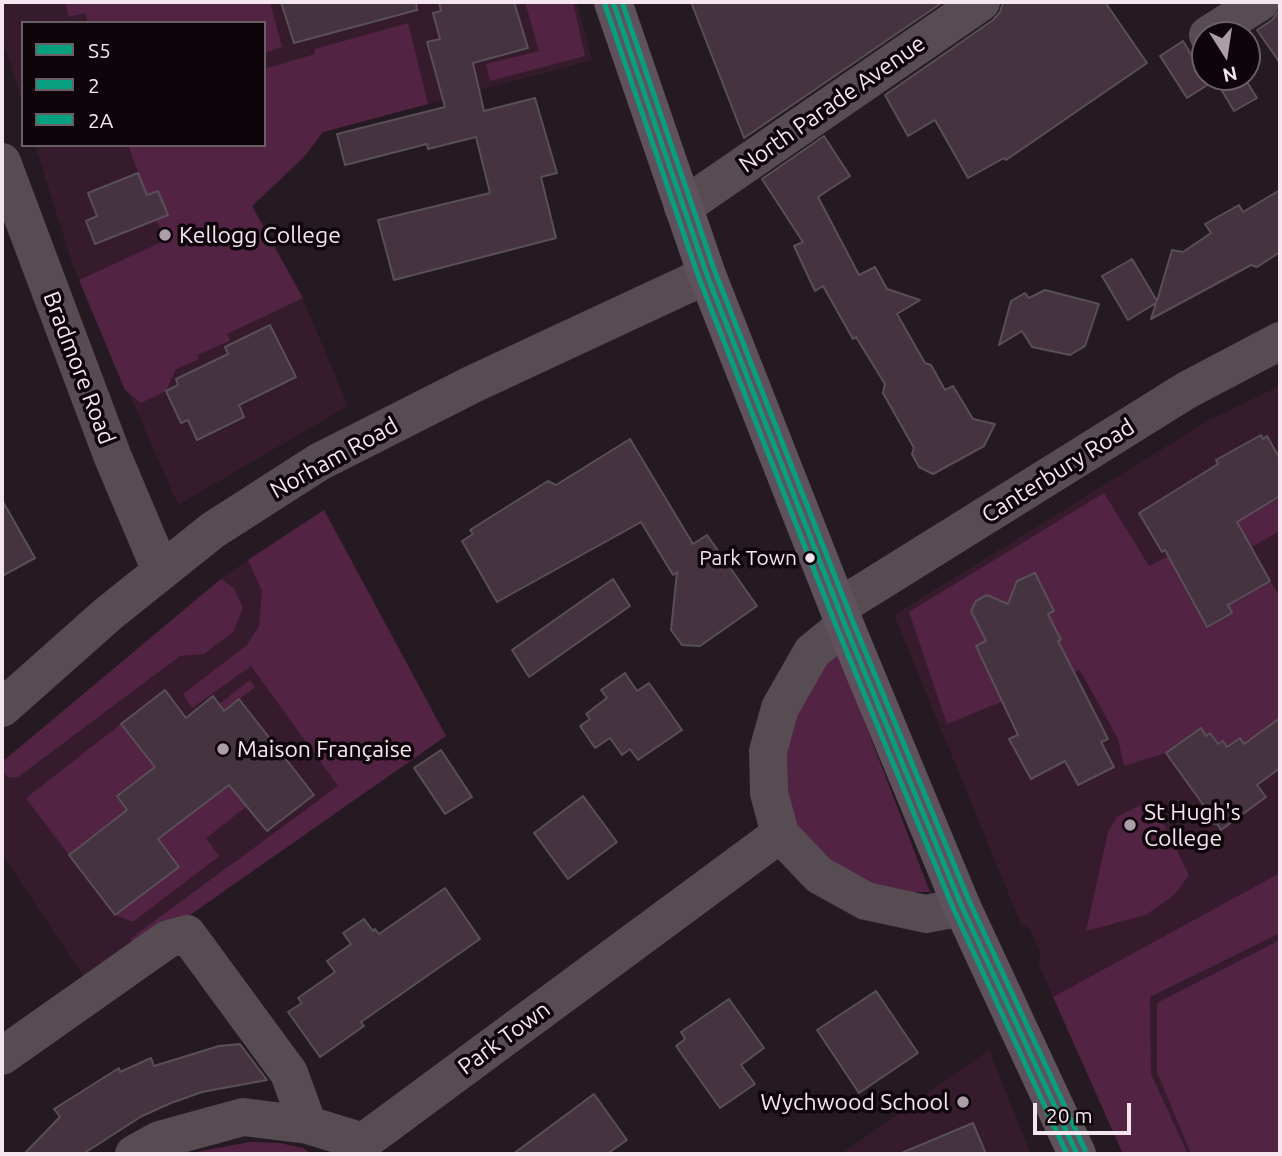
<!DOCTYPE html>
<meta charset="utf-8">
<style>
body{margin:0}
#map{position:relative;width:1282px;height:1156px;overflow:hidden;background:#251a22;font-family:Ubuntu,sans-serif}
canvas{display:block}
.frame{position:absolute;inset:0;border:4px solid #f5e5ef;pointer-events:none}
.legend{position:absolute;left:21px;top:21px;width:245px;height:126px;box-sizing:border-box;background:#0d050a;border:2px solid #6a5f66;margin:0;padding:9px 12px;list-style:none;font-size:21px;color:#f5e5ef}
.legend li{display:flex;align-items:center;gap:14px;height:35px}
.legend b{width:35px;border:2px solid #6a5f66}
.north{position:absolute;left:1191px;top:21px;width:70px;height:70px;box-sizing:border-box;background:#0d050a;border:2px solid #6a5f66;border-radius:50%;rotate:168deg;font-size:19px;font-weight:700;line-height:28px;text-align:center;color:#f5e5ef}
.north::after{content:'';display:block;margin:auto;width:24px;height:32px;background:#ac9ea7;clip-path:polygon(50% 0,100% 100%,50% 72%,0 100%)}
.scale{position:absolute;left:1033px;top:1103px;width:98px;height:32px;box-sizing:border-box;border:4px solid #f5e5ef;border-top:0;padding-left:9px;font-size:21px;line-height:24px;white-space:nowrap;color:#f5e5ef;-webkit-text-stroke:5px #0d050a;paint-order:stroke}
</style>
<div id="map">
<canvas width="1282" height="1156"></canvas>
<div class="frame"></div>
<ul class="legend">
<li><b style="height:9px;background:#06a07e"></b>S5</li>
<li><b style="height:9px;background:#06a07e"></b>2</li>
<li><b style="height:9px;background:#06a07e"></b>2A</li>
</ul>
<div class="north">N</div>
<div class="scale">20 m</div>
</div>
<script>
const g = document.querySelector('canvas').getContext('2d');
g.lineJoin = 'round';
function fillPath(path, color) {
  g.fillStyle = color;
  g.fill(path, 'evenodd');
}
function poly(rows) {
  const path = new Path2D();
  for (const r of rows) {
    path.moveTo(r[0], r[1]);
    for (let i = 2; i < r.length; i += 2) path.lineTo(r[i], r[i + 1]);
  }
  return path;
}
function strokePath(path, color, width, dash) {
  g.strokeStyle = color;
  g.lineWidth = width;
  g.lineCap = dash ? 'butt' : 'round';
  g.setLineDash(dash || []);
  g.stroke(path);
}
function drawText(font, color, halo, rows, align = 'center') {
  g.font = font + ' Ubuntu,sans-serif';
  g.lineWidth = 7;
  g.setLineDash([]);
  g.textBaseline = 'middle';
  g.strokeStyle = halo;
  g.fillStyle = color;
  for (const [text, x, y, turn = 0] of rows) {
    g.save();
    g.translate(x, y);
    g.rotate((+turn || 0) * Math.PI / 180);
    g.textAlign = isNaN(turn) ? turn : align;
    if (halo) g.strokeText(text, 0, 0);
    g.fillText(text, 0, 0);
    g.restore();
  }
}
const built = poly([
 [2,2,577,2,592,60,323,132,303,158,252,206,303,299,348,406,178,505,72,263,35,145,264,145,264,23,23,23,23,104,2,37],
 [1280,386,1280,1154,1123,1154,1038,963,1041,954,1030,929,1021,924,894,615,1209,420],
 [324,510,446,736,90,986,2,854,2,762,224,576],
 [989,1050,1031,1154,841,1154]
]);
const green = poly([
 [65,2,270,2,282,47,264,53,264,23,88,23,85,13,69,17],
 [525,2,573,2,585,56,490,81,486,64,539,51],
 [408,23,428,104,323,132,303,158,252,206,303,298,227,334,230,341,197,355,199,359,176,369,166,391,141,403,125,390,79,280,166,240,156,220,167,215,158,191,147,195,128,145,264,145,264,69,315,54,315,49],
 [1104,493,1149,566,1280,498,1280,531,1184,585,1207,627,1232,614,1228,605,1270,581,1280,596,1280,718,1244,744,1227,747,1223,741,1218,744,1210,733,1206,736,1200,728,1166,753,1124,766,1118,739,1080,670,947,724,909,612],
 [324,510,446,736,138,951,130,939,338,786,251,666,192,708,183,694,247,645,259,626,262,591,248,560],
 [221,579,234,588,243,608,233,632,204,654,180,656,18,777,10,778,3,773,2,762],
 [836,648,930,892,887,892,828,867,795,830,781,791,792,704],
 [250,680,255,687,210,722,205,715],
 [121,724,155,767,117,795,127,810,69,855,26,798],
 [229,785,246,807,206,838,219,856,133,922,115,915,158,839],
 [1139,806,1152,808,1166,828,1189,875,1175,894,1146,915,1086,931,1108,832,1117,817],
 [1280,873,1280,933,1150,997,1151,1074,1188,1154,1123,1154,1053,997],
 [1280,940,1280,1154,1191,1154,1157,1072,1157,1003],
 [250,1142,280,1143,303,1148,311,1154,185,1154]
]);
const building = poly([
 [281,2,416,2,417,10,294,43,281,2],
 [439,2,514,2,528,48,473,63,484,111,535,98,557,173,541,177,556,238,394,280,378,220,490,193,476,137,428,149,427,144,345,165,337,134,445,107,427,42,440,39,433,13,441,11,439,2],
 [691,2,943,2,744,138,691,2],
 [1003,2,1105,2,1147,63,1006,160,1004,158,968,178,935,120,908,136,885,95,993,20,1000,12,1003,2],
 [1280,9,1280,63,1257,30,1272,20,1280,9],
 [1183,41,1209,84,1187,98,1160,56,1183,41],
 [1240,77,1244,77,1257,98,1234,111,1221,89,1240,77],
 [824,136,850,176,818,197,859,275,875,267,887,289,920,300,897,314,925,363,931,365,945,390,953,386,973,419,995,424,984,446,933,474,919,467,912,454,914,448,883,393,885,384,856,337,853,339,823,286,815,291,794,246,803,242,762,179,824,136],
 [138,173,147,195,158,191,168,215,95,244,86,221,97,216,88,193,138,173],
 [1280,190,1280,252,1257,267,1251,265,1151,319,1156,303,1128,320,1102,276,1132,259,1157,301,1172,250,1183,252,1211,233,1205,224,1239,205,1243,212,1280,190],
 [1045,290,1099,304,1085,346,1070,355,1032,347,1022,331,999,345,1011,301,1025,293,1029,298,1045,290],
 [270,325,296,377,239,405,244,417,197,440,188,420,181,423,166,391,178,385,176,379,228,354,225,347,270,325],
 [1261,435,1263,439,1267,436,1280,459,1280,496,1237,522,1270,581,1228,605,1232,613,1207,627,1165,550,1162,552,1139,513,1218,464,1216,460,1261,435],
 [630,439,693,544,707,535,757,606,700,646,682,645,671,630,677,572,673,575,641,522,497,602,462,541,473,534,470,530,548,481,556,485,630,439],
 [2,500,35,558,2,576,2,500],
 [1035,573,1054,611,1048,614,1061,640,1058,641,1108,739,1101,742,1114,767,1078,785,1065,761,1031,779,1009,739,1018,735,976,646,986,641,971,611,976,601,987,595,1008,604,1017,581,1035,573],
 [613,579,630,606,529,677,512,650,613,579],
 [625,673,637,691,649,683,682,730,638,760,630,749,622,755,610,738,595,748,580,726,590,719,586,714,607,698,601,690,625,673],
 [165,690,186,718,213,696,224,711,239,699,314,795,267,831,229,785,158,839,179,867,115,915,69,855,127,810,117,796,155,767,121,724,165,690],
 [1280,718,1280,768,1257,785,1266,797,1221,830,1217,824,1202,822,1207,810,1166,753,1201,728,1206,736,1210,733,1218,744,1223,741,1227,747,1240,738,1244,744,1280,718],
 [441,750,472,797,445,814,414,768,441,750],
 [583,796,617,842,568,879,534,833,583,796],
 [445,888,480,939,361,1022,364,1026,320,1057,288,1012,302,1003,298,998,335,972,327,961,351,944,343,933,364,919,373,931,375,929,379,934,445,888],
 [876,991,918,1053,859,1093,817,1030,876,991],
 [729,999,764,1048,741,1065,755,1084,720,1108,676,1046,685,1039,681,1032,729,999],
 [240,1044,267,1080,202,1092,171,1103,142,1116,83,1154,24,1154,60,1117,54,1109,119,1068,120,1072,151,1058,154,1066,219,1046,240,1044],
 [594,1094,627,1140,607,1154,513,1154,594,1094],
 [973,1123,986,1154,899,1154,973,1123]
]);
const minor = poly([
 [1208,35,1260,2],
 [2,162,112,455,161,571],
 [683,207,981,2],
 [839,607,1187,390,1280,341],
 [845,625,812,652,780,708,768,751,769,793,780,834,819,875,866,901,926,914,962,907],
 [2,708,108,614,213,530,319,462,473,384,707,275],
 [2,1056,168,939,187,934,289,1073,308,1125],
 [363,1142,780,834],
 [134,1154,159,1140,243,1117,308,1125,363,1142,360,1154]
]);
const major = poly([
 [613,2,707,275,845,625,962,907,1077,1154]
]);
const bus1 = poly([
 [613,2,707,275,845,625,962,907,1077,1154]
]);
const bus2 = poly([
 [605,5,699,278,837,628,954,910,1067,1154]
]);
const bus3 = poly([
 [622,2,715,272,853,622,970,903,1085,1150]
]);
const markers = [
 [165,235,7,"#ac9ea7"],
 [810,558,6,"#f5e5ef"],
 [223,749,7,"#ac9ea7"],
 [1130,825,7,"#ac9ea7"],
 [963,1102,7,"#ac9ea7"]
];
const busNames = [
 ["Park Town",797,558]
];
const streetNames = [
 ["North Parade Avenue",832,104,-35],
 ["Bradmore Road",79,368,69],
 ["Norham Road",334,458,-29],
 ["Canterbury Road",1058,471,-32],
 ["Park Town",504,1038,-36]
];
const poiNames = [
 ["Kellogg College",179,235],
 ["Maison Française",237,749],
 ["St Hugh's",1144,812],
 ["College",1144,838],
 ["Wychwood School",949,1102,"right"]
];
fillPath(built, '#351b2c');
fillPath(green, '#532344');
fillPath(building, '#453340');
strokePath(building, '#594f56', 2);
strokePath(minor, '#564c52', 38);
strokePath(major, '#60525c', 38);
strokePath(bus1, '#06a07e', 5);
strokePath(bus2, '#06a07e', 5);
strokePath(bus3, '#06a07e', 5);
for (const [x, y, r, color] of markers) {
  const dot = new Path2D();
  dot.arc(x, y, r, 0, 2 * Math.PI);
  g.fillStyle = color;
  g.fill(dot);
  strokePath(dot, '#0d050a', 2.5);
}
drawText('21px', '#f5e5ef', '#0d050a', busNames, 'right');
drawText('23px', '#f5e5ef', '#0d050a', streetNames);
drawText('23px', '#f5e5ef', '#0d050a', poiNames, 'left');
</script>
